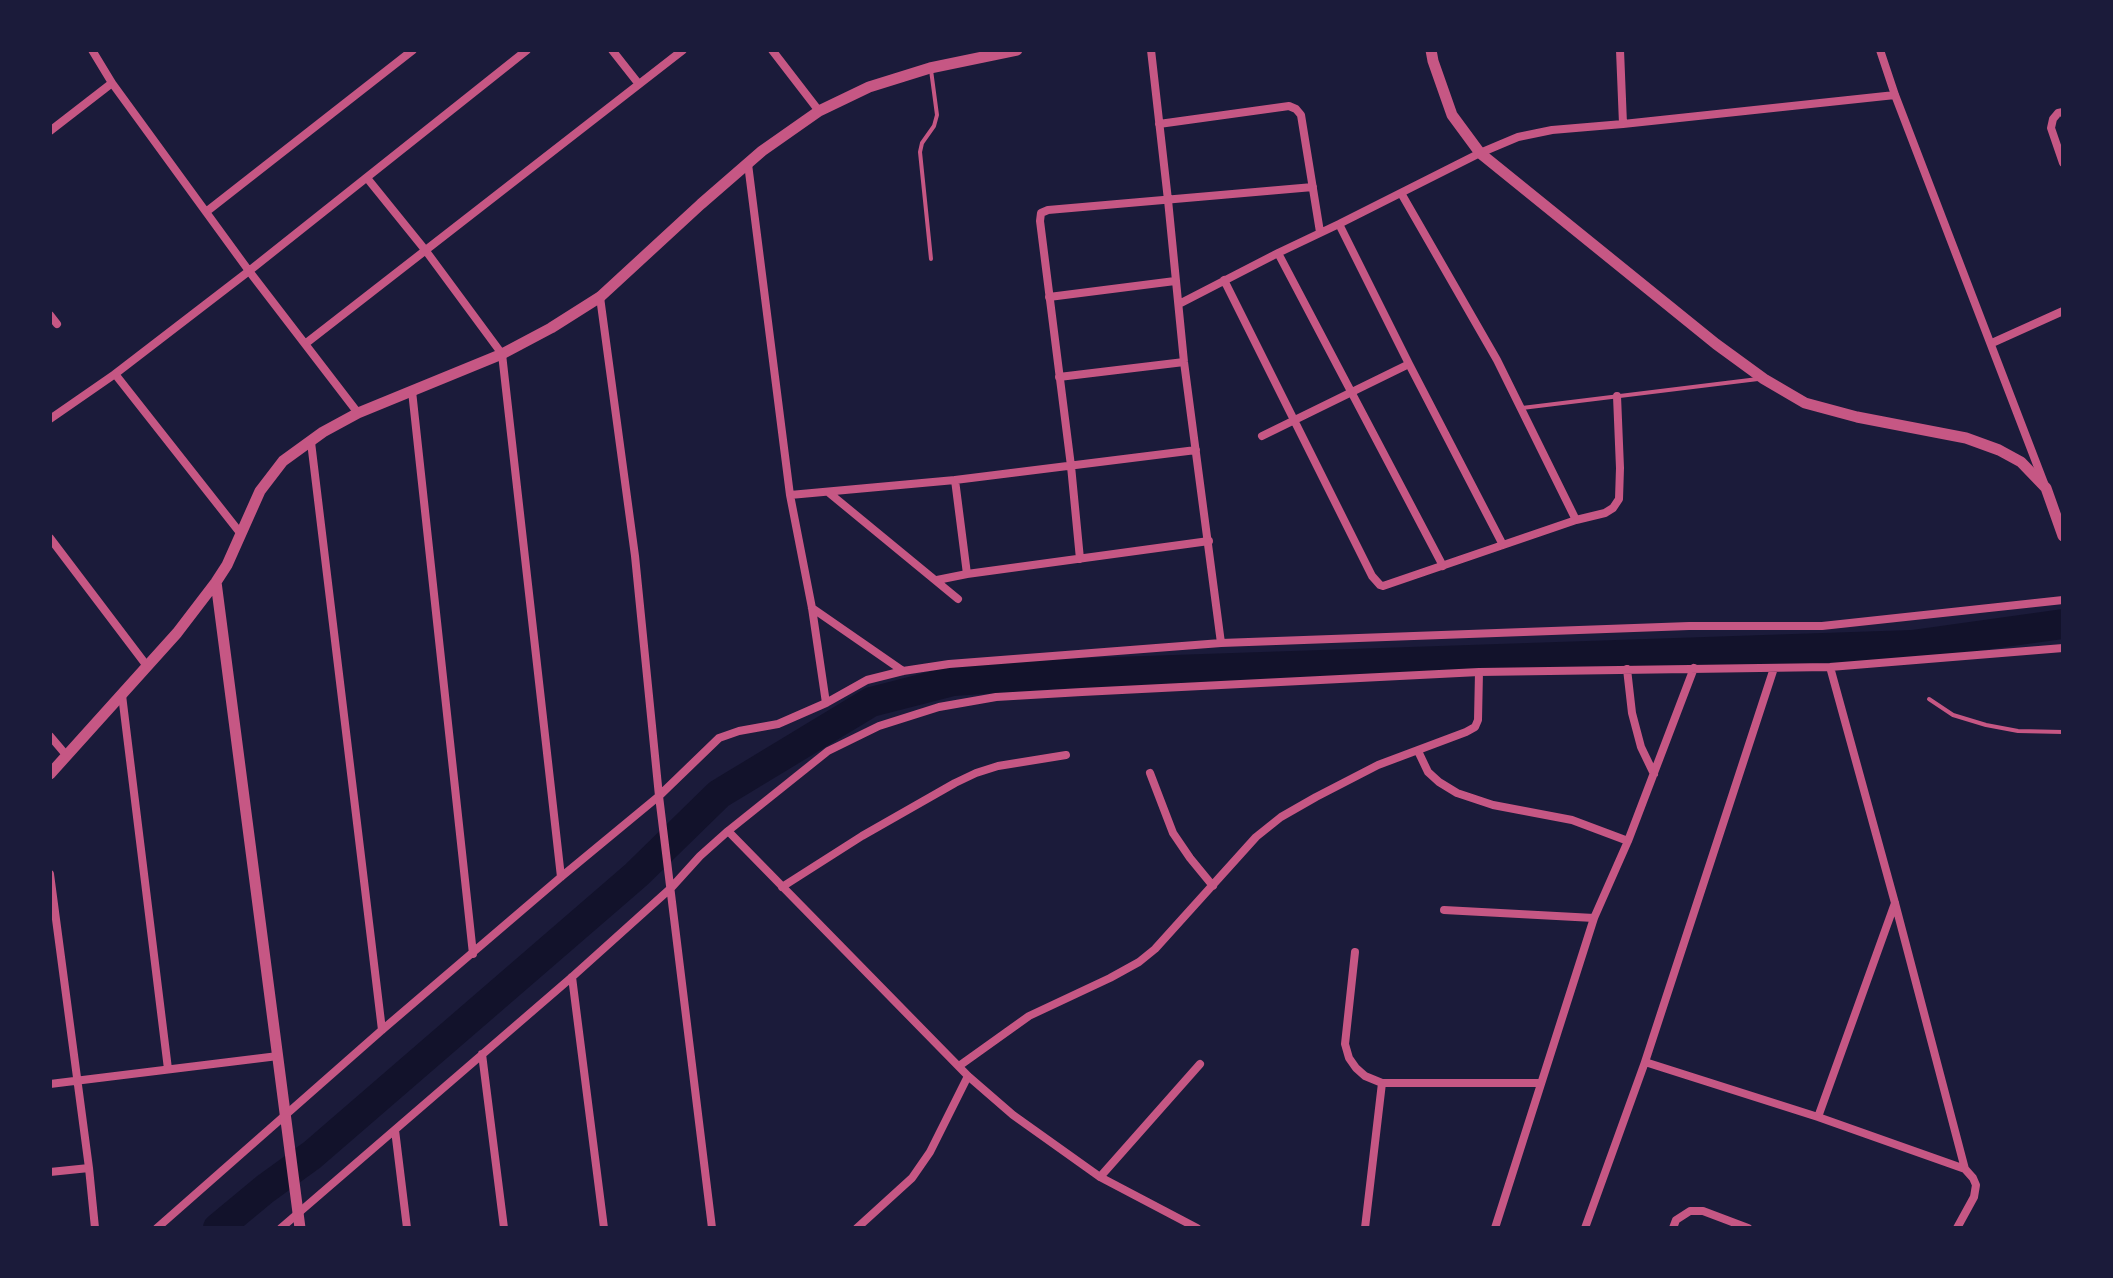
<!DOCTYPE html>
<style>
body{margin:0}
#map{position:relative;width:2113px;height:1278px;overflow:hidden;background:#1b1b3a;font-family:Overpass,sans-serif}
canvas{display:block}
.frame{position:absolute;inset:0;border:52px solid #1b1b3a;pointer-events:none}
</style>
<div id="map">
<canvas width="2113" height="1278"></canvas>
<div class="frame"></div>
</div>
<script>
const g = document.querySelector('canvas').getContext('2d');
g.lineJoin = 'round';
function poly(rows) {
  const path = new Path2D();
  for (const r of rows) {
    path.moveTo(r[0], r[1]);
    for (let i = 2; i < r.length; i += 2) path.lineTo(r[i], r[i + 1]);
  }
  return path;
}
function strokePath(path, color, width, dash) {
  g.strokeStyle = color;
  g.lineWidth = width;
  g.lineCap = dash ? 'butt' : 'round';
  g.setLineDash(dash || []);
  g.stroke(path);
}
const river = poly([
 [218,1228,265,1189,312,1155,636,875,719,794,871,702,953,681,1056,674,1912,645,2063,624]
]);
const service = poly([
 [931,70,937,115,934,126,922,143,920,152,931,259],
 [1522,408,1758,379],
 [1929,699,1953,715,1986,725,2018,731,2063,732]
]);
const minor = poly([
 [92,50,112,83,249,271,358,413],
 [612,50,638,83],
 [772,50,819,111],
 [1151,50,1168,200,1184,362,1221,643],
 [1620,50,1623,124],
 [1880,50,1895,95,2044,483],
 [2063,112,2058,113,2053,119,2051,128,2063,163],
 [1159,124,1289,106,1296,109,1301,115,1320,232],
 [50,131,112,83],
 [748,164,790,495,812,608,826,703],
 [367,178,426,251,502,354,561,877],
 [1401,193,1497,360,1576,520],
 [206,212,413,50],
 [1339,224,1409,364,1503,545],
 [1278,253,1443,566],
 [1224,280,1372,576,1380,585,1383,586,1576,520,1605,513,1613,508,1619,499,1620,468,1617,396],
 [600,297,635,556,659,796,712,1228],
 [1049,297,1175,281],
 [1179,304,1278,253,1339,224,1480,153,1518,137,1552,130,1623,124,1895,95],
 [50,315,57,324],
 [1992,343,2063,311],
 [305,344,683,50],
 [115,374,241,534],
 [1059,377,1184,362],
 [412,391,473,954],
 [50,419,115,374,249,271,527,50],
 [1262,436,1409,364],
 [311,442,382,1030],
 [955,480,967,574],
 [828,492,958,599],
 [790,495,955,480,1196,450],
 [50,538,147,666],
 [1080,559,1071,466,1040,221,1041,213,1048,210,1313,187],
 [937,580,967,574,1209,541],
 [812,608,903,671],
 [1830,667,1895,903,1965,1169,1973,1178,1976,1185,1974,1197,1957,1228],
 [1627,669,1632,713,1641,747,1654,774],
 [122,695,168,1069],
 [50,736,67,756],
 [1418,751,1428,772,1439,782,1457,793,1493,805,1572,820,1628,841],
 [1150,773,1173,833,1190,858,1213,886],
 [728,831,968,1076,1013,1115,1100,1177,1197,1228],
 [50,874,89,1168,95,1228],
 [782,887,862,836,955,783,976,773,998,766,1066,755],
 [1444,910,1594,918],
 [1355,952,1345,1044,1349,1058,1356,1068,1365,1076,1382,1083,1540,1083],
 [572,977,604,1228],
 [482,1054,504,1228],
 [1645,1062,1818,1117,1965,1169],
 [959,1066,1029,1016,1110,978,1139,962,1155,949,1256,837,1281,817,1316,797,1378,765,1466,732,1475,727,1478,720,1479,672],
 [50,1084,278,1056],
 [1818,1117,1895,903],
 [395,1130,407,1228],
 [50,1172,89,1168],
 [1100,1177,1200,1064],
 [157,1228,382,1030,561,877,659,796,719,738,739,731,778,724,826,703,867,680,903,671,949,664,1221,643,1689,626,1822,626,2063,600],
 [281,1228,572,977,671,888,700,856,728,831,828,751,879,726,939,707,996,697,1082,692,1479,672,1830,667,2063,648],
 [857,1228,912,1178,930,1152,968,1076],
 [1365,1228,1382,1083],
 [1495,1228,1594,918,1628,841,1694,668],
 [1585,1228,1645,1062,1774,668],
 [1673,1228,1676,1220,1690,1211,1703,1211,1748,1228]
]);
const tertiary = poly([
 [1431,50,1433,61,1452,115,1480,153,1716,344,1764,379,1805,403,1857,417,1966,438,1999,450,2021,462,2046,488,2063,536],
 [216,582,300,1228],
 [50,774,177,633,216,582,227,565,260,491,283,461,323,432,358,413,502,354,551,328,600,297,701,204,762,151,819,111,869,87,930,68,1017,50]
]);
strokePath(river, '#12122b', 30);
strokePath(service, '#c65784', 4);
strokePath(minor, '#c65784', 8);
strokePath(tertiary, '#c65784', 11);
</script>
